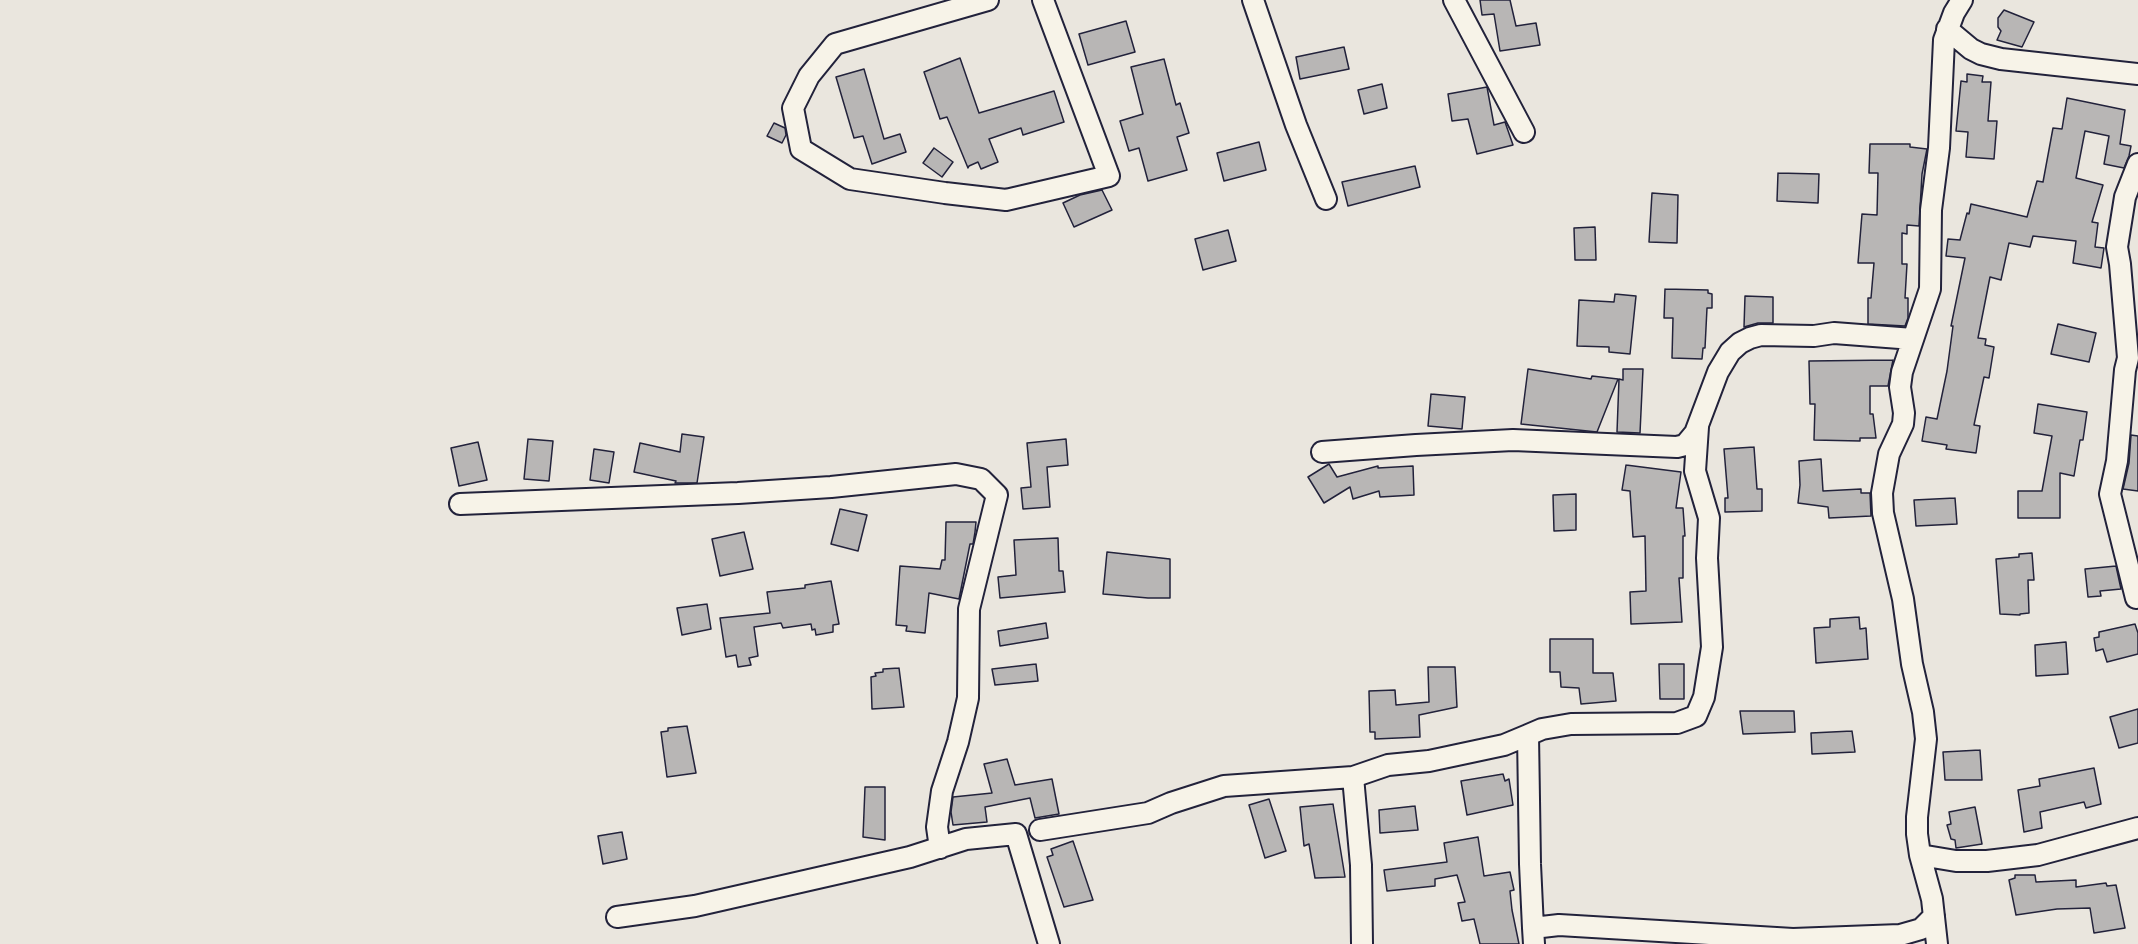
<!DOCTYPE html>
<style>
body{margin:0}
canvas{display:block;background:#eae6de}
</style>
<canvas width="2138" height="944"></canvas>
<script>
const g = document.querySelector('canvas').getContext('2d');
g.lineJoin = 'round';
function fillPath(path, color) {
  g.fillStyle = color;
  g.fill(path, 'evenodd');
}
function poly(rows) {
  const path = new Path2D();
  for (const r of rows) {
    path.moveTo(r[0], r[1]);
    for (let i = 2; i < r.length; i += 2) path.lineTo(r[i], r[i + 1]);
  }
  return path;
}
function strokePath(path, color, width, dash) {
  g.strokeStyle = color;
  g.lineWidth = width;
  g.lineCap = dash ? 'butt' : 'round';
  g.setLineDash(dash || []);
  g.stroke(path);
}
const building = poly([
 [1480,0,1510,0,1516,26,1536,23,1540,45,1500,51,1494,14,1482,15,1480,0],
 [2004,10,2034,22,2022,47,1997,40,2001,31,1998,27,1998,18,2004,10],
 [1126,21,1135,52,1088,65,1079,34,1126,21],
 [1344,47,1349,69,1300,79,1296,57,1344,47],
 [960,58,979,113,1054,91,1064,122,1023,135,1021,128,989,139,998,162,981,169,978,162,969,166,968,168,947,117,940,119,924,72,960,58],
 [1164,59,1176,105,1180,103,1189,133,1177,137,1187,170,1148,181,1139,148,1129,151,1120,121,1143,114,1131,67,1164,59],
 [864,69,884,139,900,134,906,152,872,164,863,136,854,138,836,77,864,69],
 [1967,74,1983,76,1982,82,1991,82,1988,121,1997,121,1994,159,1966,157,1968,132,1956,131,1961,81,1967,82,1967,74],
 [1382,84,1387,108,1364,114,1358,90,1382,84],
 [1487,87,1494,125,1505,122,1513,145,1477,154,1468,119,1452,121,1448,94,1487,87],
 [2067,98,2125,110,2120,144,2131,146,2129,156,2124,168,2104,164,2109,136,2085,131,2076,178,2103,185,2092,222,2098,223,2095,247,2104,248,2101,268,2073,263,2076,241,2033,236,2030,247,2009,243,2001,280,1990,277,1978,338,1986,339,1985,345,1994,347,1989,378,1984,377,1974,425,1980,426,1976,453,1946,449,1947,445,1922,441,1926,417,1937,419,1947,371,1953,326,1951,326,1965,258,1946,256,1948,239,1960,240,1967,213,1969,214,1971,204,2027,217,2037,181,2043,182,2053,128,2062,129,2067,98],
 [774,123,785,128,786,135,782,143,767,136,774,123],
 [1259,142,1266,170,1224,181,1217,153,1259,142],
 [1870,144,1910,144,1910,147,1927,149,1922,174,1919,226,1907,225,1907,234,1902,233,1902,264,1907,264,1905,298,1908,298,1908,318,1905,326,1868,324,1868,298,1871,298,1874,263,1858,263,1862,214,1877,215,1878,173,1869,173,1870,144],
 [934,148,953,162,942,177,923,163,934,148],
 [1415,166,1420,187,1348,206,1342,182,1415,166],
 [1778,173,1819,174,1818,203,1777,201,1778,173],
 [1102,190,1112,210,1074,227,1063,203,1080,195,1102,190],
 [1652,193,1678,195,1677,243,1649,242,1652,193],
 [1595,227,1596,260,1575,260,1574,228,1595,227],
 [1228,230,1236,261,1203,270,1195,239,1228,230],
 [1665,289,1708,290,1708,293,1712,294,1712,308,1707,308,1705,348,1703,348,1702,359,1672,358,1673,318,1664,318,1665,289],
 [1615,294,1636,296,1630,354,1609,352,1609,347,1577,346,1579,300,1614,302,1615,294],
 [1745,296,1773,297,1773,323,1758,323,1744,327,1745,296],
 [2058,324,2096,333,2089,362,2051,354,2058,324],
 [1893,360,1888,386,1870,386,1870,414,1873,414,1876,438,1860,438,1860,441,1814,440,1815,404,1810,404,1809,361,1893,360],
 [1528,369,1591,379,1592,376,1618,379,1597,432,1521,424,1528,369],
 [1623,369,1643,369,1640,433,1617,432,1619,379,1623,380,1623,369],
 [1431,394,1465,397,1462,429,1428,426,1431,394],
 [2038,404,2087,412,2083,440,2080,440,2074,476,2060,473,2060,518,2018,518,2018,491,2042,491,2052,436,2034,433,2038,404],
 [682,434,704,437,697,483,675,483,676,481,634,472,640,443,680,452,682,434],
 [2131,435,2138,436,2138,491,2123,489,2129,463,2131,435],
 [528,439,553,441,549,481,524,479,528,439],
 [1066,439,1068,465,1047,467,1050,507,1023,509,1021,488,1031,487,1027,443,1066,439],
 [478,442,487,480,459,486,451,448,478,442],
 [1754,447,1757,489,1762,489,1762,511,1725,512,1725,498,1728,498,1724,449,1754,447],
 [594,449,614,452,609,483,590,480,594,449],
 [1821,459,1823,491,1861,489,1861,493,1870,493,1871,516,1829,518,1828,507,1798,503,1800,485,1799,461,1821,459],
 [1329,464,1337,477,1378,466,1378,468,1413,466,1414,495,1380,497,1379,491,1353,499,1350,487,1324,503,1308,477,1329,464],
 [1626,465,1681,472,1676,508,1683,508,1685,536,1683,536,1683,578,1679,578,1682,622,1631,624,1630,592,1646,591,1645,536,1633,537,1630,491,1622,490,1626,465],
 [1576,494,1576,530,1554,531,1553,495,1576,494],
 [1955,498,1957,524,1916,526,1914,500,1955,498],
 [840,509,867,515,858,551,831,544,840,509],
 [946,522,976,522,975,532,973,544,970,544,959,599,929,593,925,633,906,631,907,626,896,625,900,566,940,569,942,560,945,560,946,522],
 [744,532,753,569,720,576,712,539,744,532],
 [1058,538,1059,571,1063,571,1065,592,1000,598,998,577,1016,575,1014,540,1058,538],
 [1107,552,1170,559,1170,598,1148,598,1103,594,1107,552],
 [2032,553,2034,580,2028,580,2029,613,2020,614,2020,615,2000,614,1996,559,2019,557,2019,554,2032,553],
 [2116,566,2121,589,2100,591,2101,596,2088,597,2085,569,2116,566],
 [831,581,839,624,833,625,833,632,816,635,815,629,812,630,811,624,783,628,781,623,754,627,758,656,749,658,751,665,738,667,736,655,726,657,720,618,770,613,767,592,805,588,805,585,831,581],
 [707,604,711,629,682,635,677,608,707,604],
 [1859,617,1860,629,1866,628,1868,659,1816,663,1814,628,1830,627,1830,619,1859,617],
 [1046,623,1048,638,1000,646,998,631,1046,623],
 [2135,624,2138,633,2138,654,2107,662,2103,649,2096,651,2094,638,2099,637,2099,632,2135,624],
 [1550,639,1593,639,1593,673,1613,673,1616,701,1581,704,1579,688,1561,687,1560,672,1550,672,1550,639],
 [2066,642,2068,674,2036,676,2035,645,2066,642],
 [1036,664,1038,681,995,685,992,669,1036,664],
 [1659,664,1684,664,1684,699,1660,699,1659,664],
 [1428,667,1455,667,1457,707,1419,715,1420,737,1375,739,1375,732,1370,732,1369,691,1395,690,1396,705,1429,702,1428,667],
 [899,668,904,707,872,709,871,677,876,676,875,673,883,672,883,669,899,668],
 [2138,709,2138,743,2119,748,2110,717,2138,709],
 [1740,711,1794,711,1795,732,1743,734,1740,711],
 [687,726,696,773,667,777,661,732,668,731,668,728,687,726],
 [1852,731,1855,752,1812,754,1811,733,1852,731],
 [1980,750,1982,780,1945,780,1943,752,1980,750],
 [1007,759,1015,785,1052,779,1059,814,1035,818,1030,798,985,807,987,822,953,825,951,812,953,797,992,793,984,764,1007,759],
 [2094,768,2101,804,2086,808,2084,802,2040,812,2042,828,2024,832,2018,790,2040,786,2039,779,2094,768],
 [1503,774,1505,781,1509,779,1513,805,1467,815,1461,781,1503,774],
 [865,787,885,787,885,840,863,837,865,787],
 [1269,799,1286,851,1265,858,1249,805,1269,799],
 [1333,804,1345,877,1315,878,1309,844,1304,846,1300,807,1333,804],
 [1415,806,1418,830,1380,833,1379,810,1415,806],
 [1975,807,1982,844,1956,848,1955,840,1951,839,1947,825,1951,824,1949,812,1975,807],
 [622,832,627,859,603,864,598,836,622,832],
 [1478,837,1484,876,1510,872,1514,890,1510,891,1512,910,1519,944,1480,944,1474,919,1462,921,1458,903,1465,902,1457,875,1435,879,1435,886,1387,891,1384,870,1447,862,1444,843,1478,837],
 [1073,841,1093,900,1064,907,1047,857,1053,855,1051,849,1073,841],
 [2015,875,2035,875,2036,882,2076,880,2076,887,2106,883,2107,886,2116,885,2125,928,2094,933,2090,908,2057,909,2016,915,2009,880,2015,878,2015,875]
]);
const minor = poly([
 [988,0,835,44,809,76,793,108,801,149,850,179,945,193,1006,200,1109,176,1043,0],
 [1253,0,1296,125,1326,199],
 [1454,0,1524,132],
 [1947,29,1971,49,1981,54,2001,59,2138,74],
 [1322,452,1416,445,1513,440,1677,447,1685,445,1695,433,1718,372,1730,352,1740,343,1750,338,1761,335,1814,336,1834,333,1913,339],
 [460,504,738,493,831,487,956,474,981,479,997,495,969,609,968,698,958,742,942,791,937,827,940,848],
 [2136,598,2110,494,2117,461,2125,370,2128,358,2120,264,2117,247,2125,197,2138,164],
 [1528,735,1542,729,1571,724,1677,723,1696,716,1704,697,1712,647,1707,558,1709,518,1695,471,1698,427],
 [1353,777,1361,865,1362,944],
 [1040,830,1148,813,1171,803,1224,786,1353,777,1388,765,1429,761,1504,745,1528,735,1530,864,1533,928],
 [1920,855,1956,861,1987,861,2038,855,2138,828],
 [617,917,695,906,910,857,966,839,1016,834,1049,944],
 [1534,944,1533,928,1559,925,1793,939,1900,935,1921,929,1934,916],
 [1937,944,1932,899,1920,855,1917,834,1917,817,1926,739,1923,712,1912,664,1903,599,1883,513,1882,493,1889,454,1903,424,1904,413,1900,387,1902,372,1930,289,1931,210,1939,148,1944,40,1954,13,1962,0]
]);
fillPath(building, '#b8b6b5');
strokePath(building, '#22223b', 1.5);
strokePath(minor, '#22223b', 24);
strokePath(minor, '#f7f3e8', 20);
</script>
